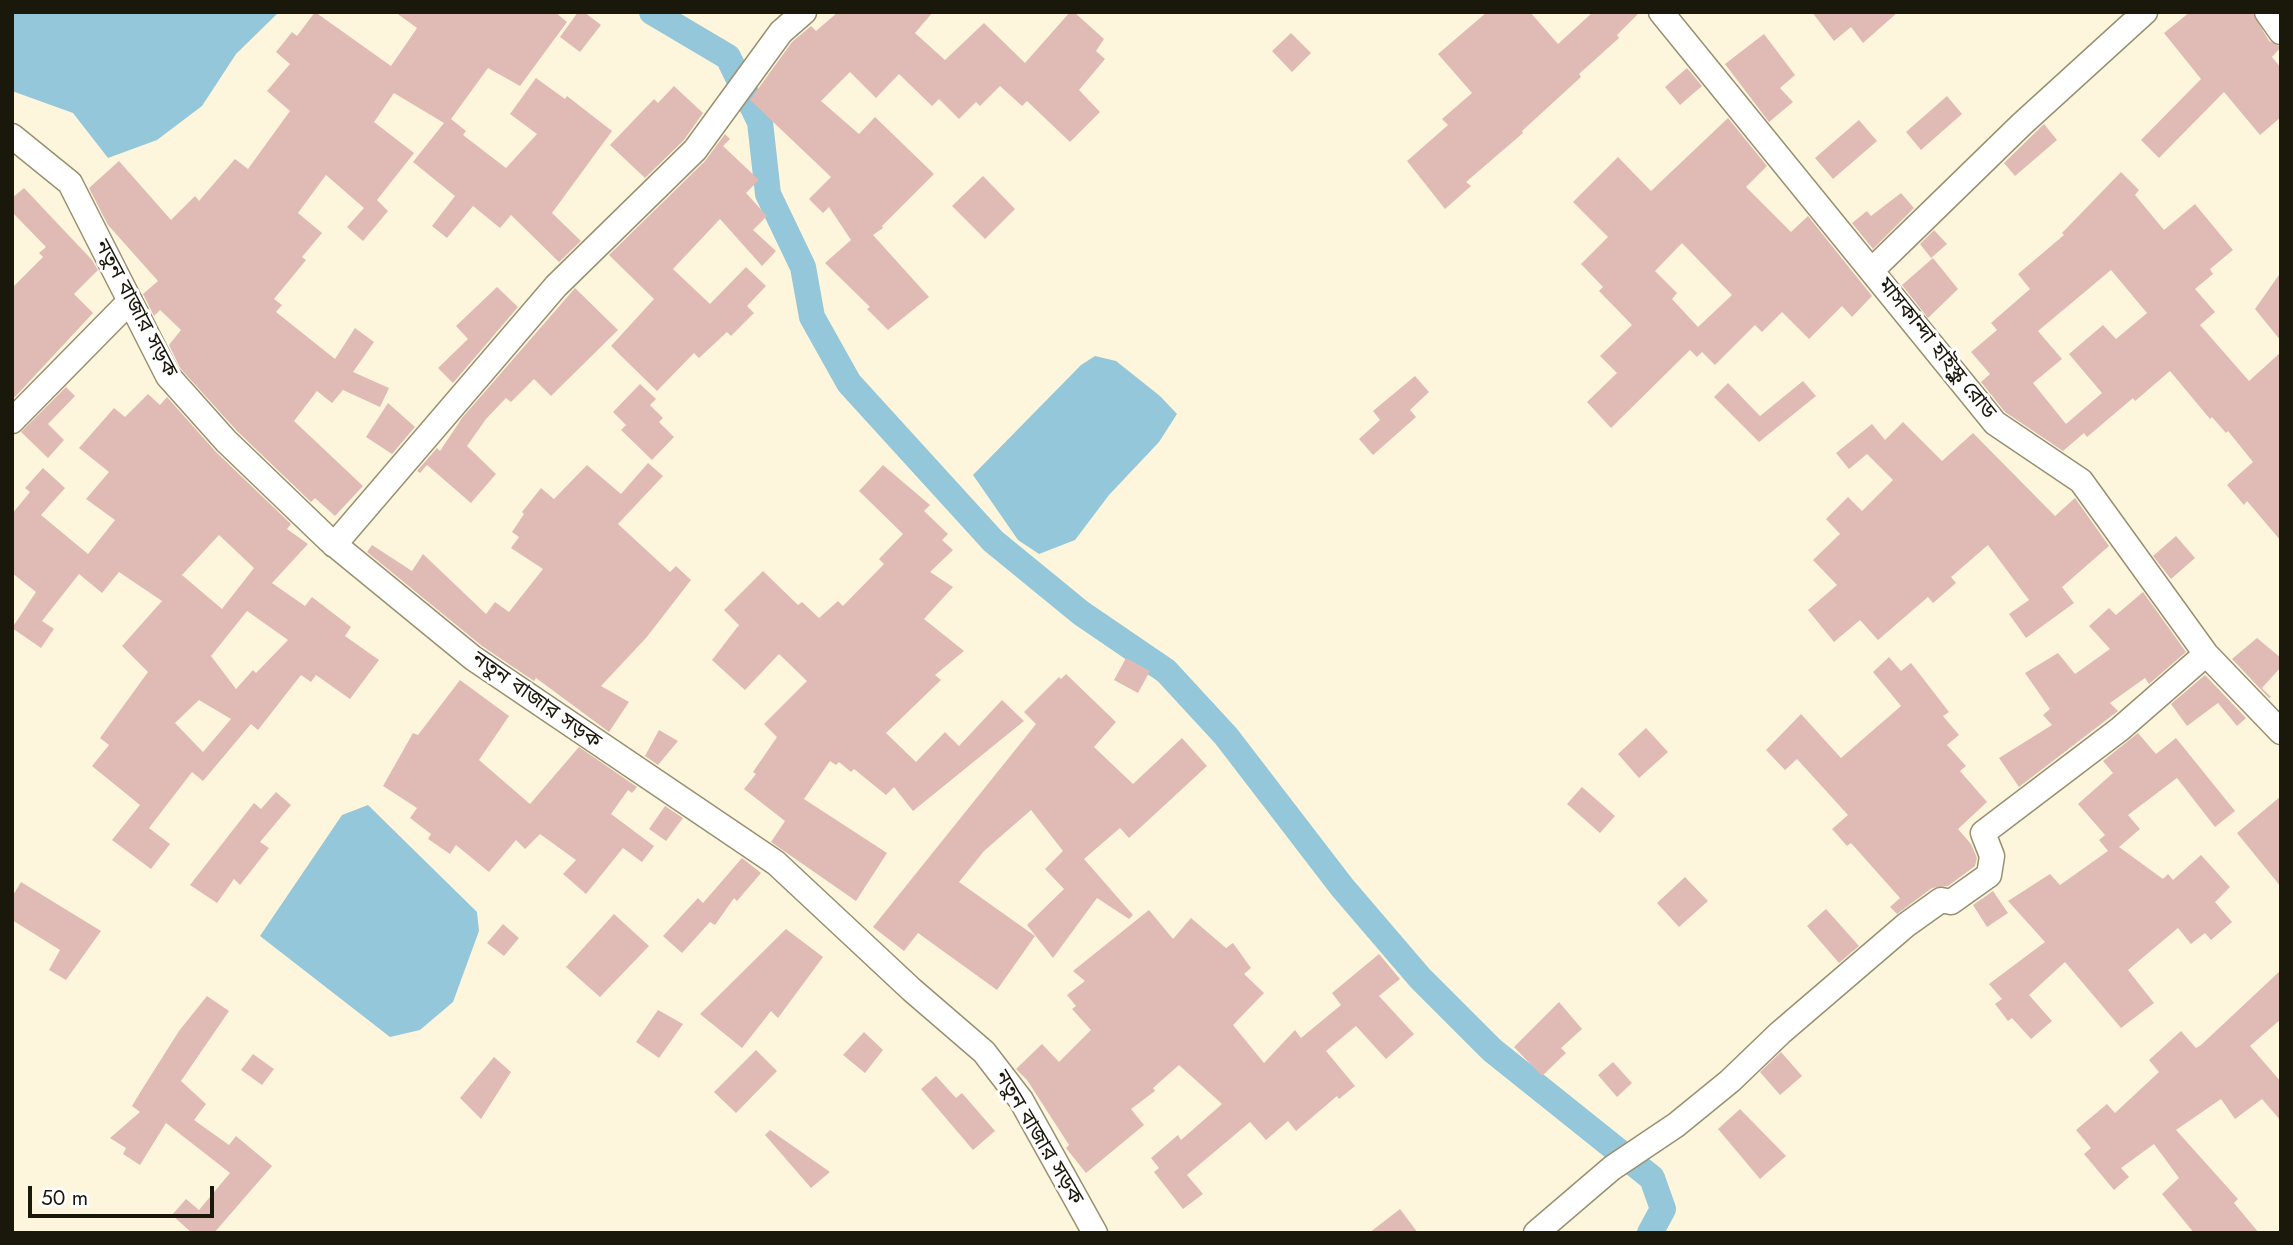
<!DOCTYPE html>
<meta charset="utf-8">
<style>
body{margin:0}
#map{position:relative;width:2293px;height:1245px;overflow:hidden;background:#fef6dc;font-family:Jost,sans-serif}
canvas{display:block}
.frame{position:absolute;inset:0;border:14px solid #1a170b;pointer-events:none}
.scale{position:absolute;left:28px;top:1186px;width:186px;height:32px;box-sizing:border-box;border:4px solid #1a170b;border-top:0;padding-left:9px;font-size:21px;line-height:24px;white-space:nowrap;color:#1a170b;-webkit-text-stroke:5px #fff;paint-order:stroke}
</style>
<div id="map">
<canvas width="2293" height="1245"></canvas>
<div class="frame"></div>
<div class="scale">50 m</div>
</div>
<script>
const g = document.querySelector('canvas').getContext('2d');
g.lineJoin = 'round';
function fillPath(path, color) {
  g.fillStyle = color;
  g.fill(path, 'evenodd');
}
function poly(rows) {
  const path = new Path2D();
  for (const r of rows) {
    path.moveTo(r[0], r[1]);
    for (let i = 2; i < r.length; i += 2) path.lineTo(r[i], r[i + 1]);
  }
  return path;
}
function strokePath(path, color, width, dash) {
  g.strokeStyle = color;
  g.lineWidth = width;
  g.lineCap = dash ? 'butt' : 'round';
  g.setLineDash(dash || []);
  g.stroke(path);
}
function drawText(font, color, halo, rows, align = 'center') {
  g.font = font + ' Jost,"Noto Sans Bengali",sans-serif';
  g.lineWidth = 6;
  g.setLineDash([]);
  g.textBaseline = 'middle';
  g.strokeStyle = halo;
  g.fillStyle = color;
  for (const [text, x, y, turn = 0] of rows) {
    g.save();
    g.translate(x, y);
    g.rotate((+turn || 0) * Math.PI / 180);
    g.textAlign = isNaN(turn) ? turn : align;
    if (halo) g.strokeText(text, 0, 0);
    g.fillText(text, 0, 0);
    g.restore();
  }
}
const water = poly([
 [12,12,279,12,236,54,202,106,157,140,108,158,73,113,12,91],
 [1095,356,1116,361,1160,396,1177,414,1159,442,1109,495,1075,540,1039,554,1018,540,973,475,1081,365],
 [368,805,477,912,479,931,453,1002,420,1030,390,1037,260,936,342,815]
]);
const canal = poly([
 [652,12,728,57,760,122,768,194,803,267,812,317,849,383,993,541,1081,613,1166,671,1226,736,1342,887,1420,978,1492,1050,1652,1178,1663,1209,1650,1233]
]);
const building = poly([
 [315,12,391,66,417,28,395,12,555,12,567,22,520,86,488,68,451,119,466,131,463,135,506,168,537,134,510,114,536,78,565,99,567,96,612,131,552,213,581,241,559,262,511,215,500,228,473,206,447,238,432,226,455,196,413,162,444,123,394,93,374,122,414,153,377,200,388,211,363,241,347,227,364,208,326,175,298,213,322,233,302,257,306,260,274,299,282,305,276,312,335,359,355,328,374,342,353,372,389,388,380,407,343,390,332,403,317,391,294,421,363,486,335,516,315,498,311,502,237,431,180,368,169,345,181,330,160,310,154,316,143,294,158,281,108,225,89,188,119,161,171,220,195,196,199,201,235,159,248,169,290,111,267,91,290,64,276,52,292,32,297,36],
 [578,12,584,12,601,25,580,52,560,37],
 [838,12,933,12,915,33,945,60,984,23,1025,63,1070,12,1074,12,1104,39,1096,51,1105,59,1079,90,1100,112,1070,142,1027,101,1022,106,1000,86,980,106,976,102,959,119,939,99,932,106,899,74,876,98,850,72,821,101,859,134,875,117,934,174,882,226,883,228,873,235,929,297,888,330,867,309,870,307,825,263,851,240,829,207,823,213,809,199,831,177,750,100,792,42,811,26,816,31],
 [1487,12,1530,12,1558,44,1593,12,1640,12,1617,35,1619,38,1579,74,1581,77,1522,131,1523,133,1466,182,1471,186,1445,209,1407,161,1448,125,1442,119,1472,93,1438,54],
 [1812,12,1898,12,1863,43,1851,27,1834,41],
 [2190,12,2252,12,2269,41,2281,47,2272,57,2281,68,2281,117,2260,135,2224,92,2159,158,2141,140,2201,79,2164,33],
 [1291,33,1311,53,1292,72,1272,51],
 [1764,34,1795,75,1780,88,1793,102,1769,122,1725,64],
 [1687,68,1702,86,1680,105,1665,87],
 [674,86,703,113,684,140,645,178,610,145,654,99,658,103],
 [1947,96,1962,114,1921,150,1906,132],
 [1728,118,1767,166,1746,187,1791,232,1808,216,1872,296,1852,317,1842,306,1809,339,1782,312,1762,332,1755,325,1715,365,1702,352,1697,357,1690,350,1611,428,1587,402,1617,373,1600,356,1632,325,1599,291,1603,287,1581,264,1608,237,1573,202,1618,157,1651,191],
 [1682,243,1732,295,1698,327,1672,299,1677,293,1655,271],
 [1859,120,1877,141,1833,179,1815,158],
 [2044,124,2057,140,2015,176,2004,163],
 [725,134,730,139,723,146,759,180,746,193,767,216,753,230,776,251,762,266,720,219,673,269,710,304,746,267,766,286,747,306,754,313,731,336,727,332,699,358,694,353,657,391,611,346,654,299,609,255,705,161],
 [2121,172,2139,190,2135,195,2164,230,2195,204,2233,250,2210,269,2213,274,2195,289,2215,312,2200,325,2249,381,2281,352,2281,541,2247,501,2244,505,2227,485,2253,462,2228,431,2226,433,2212,417,2210,419,2170,371,2135,401,2133,398,2087,437,2084,433,2063,451,2005,412,1981,382,1990,374,1971,352,1997,330,1991,323,2030,289,2018,274,2064,235,2062,233],
 [2111,270,2147,313,2116,339,2103,325,2069,354,2102,393,2066,424,2033,383,2062,359,2038,331],
 [983,176,1015,209,985,239,952,206],
 [24,188,92,260,98,270,74,294,93,313,13,399,12,288,43,257,39,253,46,247,12,212,12,198],
 [1901,193,1914,208,1873,249,1852,223,1867,211,1871,216],
 [1934,230,1947,244,1931,258,1920,244],
 [1933,258,1958,289,1928,318,1902,285],
 [2281,272,2281,341,2255,309],
 [497,287,518,307,453,383,438,368,468,339,456,326],
 [575,288,618,330,551,396,534,379,511,402,506,398,486,419,467,446,496,474,471,503,427,465,420,473,417,471,437,448,440,451,462,418],
 [1415,376,1429,392,1410,410,1416,417,1373,455,1359,439,1380,420,1373,411],
 [1803,381,1816,396,1759,442,1714,397,1728,383,1760,416],
 [640,384,656,399,650,405,663,418,659,422,674,437,652,460,621,430,626,425,613,412],
 [66,387,75,396,48,424,64,440,48,458,21,432],
 [148,394,160,405,167,397,216,452,291,524,287,529,308,544,272,583,305,606,312,597,351,627,345,636,379,660,350,699,316,675,311,682,301,675,258,730,251,724,203,781,192,772,149,828,170,844,151,869,112,840,140,805,92,766,109,745,100,738,148,672,122,646,162,601,119,572,102,593,79,574,42,621,54,629,41,648,12,628,36,592,12,573,12,514,30,492,25,488,43,468,65,488,41,515,88,554,115,520,86,499,109,472,79,448,114,408,125,417],
 [219,535,254,568,222,609,182,575],
 [247,611,288,640,256,673,253,670,236,689,211,656],
 [199,700,231,719,203,752,175,723],
 [388,403,415,427,392,454,366,437],
 [1903,422,1942,461,1973,433,2055,516,2075,498,2109,546,2062,587,2074,603,2026,638,2009,614,2029,600,1988,545,1951,577,1956,583,1933,603,1928,597,1878,640,1860,620,1834,642,1808,610,1837,585,1813,560,1840,534,1826,519,1848,497,1862,511,1893,480,1867,454,1849,469,1836,453,1872,424,1885,440],
 [648,463,663,476,618,524,670,572,676,566,691,580,646,638,601,686,629,702,609,732,536,678,534,681,482,646,367,552,372,545,412,571,423,554,486,614,495,602,509,612,543,569,511,548,519,537,512,532,524,514,522,512,541,488,554,499,587,465,621,494],
 [883,465,930,505,924,511,948,534,942,540,953,550,930,572,953,587,924,619,964,651,935,675,941,680,886,733,916,762,945,732,959,746,1002,700,1024,721,913,811,894,787,886,795,854,769,851,772,839,762,836,765,830,761,804,799,887,853,856,901,771,842,785,821,744,789,756,774,753,772,777,737,764,724,807,681,779,654,745,690,712,660,739,625,724,610,763,571,798,605,802,602,819,618,838,601,843,606,884,564,879,559,903,534,859,491],
 [2176,536,2195,558,2171,579,2153,556],
 [2143,592,2186,652,2149,684,2145,678,2110,703,2118,711,2019,787,1999,758,2052,725,2043,715,2050,709,2025,673,2058,653,2075,674,2110,649,2089,626,2109,608,2116,615],
 [2257,638,2281,658,2281,667,2262,688,2271,697,2269,698,2232,659],
 [1889,657,1901,671,1911,663,1949,712,1943,716,1959,735,1947,745,1966,766,1960,771,1987,802,1958,829,1971,844,1977,858,1975,866,1948,886,1932,888,1897,914,1890,907,1900,898,1851,843,1847,846,1832,829,1848,815,1797,759,1785,770,1766,750,1801,714,1841,758,1901,706,1873,672],
 [1126,658,1150,671,1138,693,1114,680],
 [1066,674,1116,722,1094,747,1133,784,1182,738,1207,766,1129,838,1120,828,1084,859,1133,915,1129,919,1097,898,1053,958,1027,925,1064,889,1045,869,1063,851,1031,810,984,851,959,882,1035,936,997,990,918,933,904,951,873,927,1036,724,1024,712,1059,677,1061,679],
 [2205,675,2246,718,2237,726,2218,703,2187,726,2171,704],
 [460,680,509,716,479,760,530,804,579,747,637,787,632,793,628,790,611,814,654,846,642,862,623,848,586,894,563,874,576,860,540,834,525,849,516,840,489,872,456,845,450,854,428,839,431,834,410,818,417,808,383,786,413,733,418,735],
 [1646,728,1668,752,1639,778,1618,754],
 [659,730,678,741,658,765,645,756],
 [2138,733,2156,754,2176,738,2235,811,2215,827,2177,778,2128,815,2140,829,2119,847,2163,879,2168,874,2173,880,2201,855,2230,887,2215,902,2232,922,2211,940,2205,933,2191,944,2178,928,2128,970,2154,1003,2121,1028,2065,962,2029,995,2052,1021,2031,1039,2012,1018,2008,1021,1995,1004,2002,999,1989,984,2045,942,2008,901,2050,874,2060,885,2108,851,2099,840,2105,835,2078,804,2113,773,2103,761],
 [1582,787,1615,816,1600,833,1567,804],
 [276,792,291,805,260,842,269,848,240,885,234,879,217,903,190,885,254,803,261,809],
 [2281,796,2281,887,2237,833],
 [665,806,683,818,666,841,649,829],
 [742,858,761,873,737,901,734,898,715,925,710,922,682,953,663,936,698,898,703,903],
 [1685,877,1708,901,1679,927,1657,903],
 [21,882,101,931,66,980,49,970,60,950,12,920,12,897],
 [1993,891,2008,913,1987,927,1973,905],
 [1826,909,1859,946,1839,963,1807,926],
 [1149,910,1173,939,1191,918,1226,948,1233,943,1251,968,1244,974,1264,993,1233,1025,1264,1063,1295,1030,1301,1038,1341,1005,1332,993,1379,954,1400,979,1379,996,1414,1034,1386,1059,1356,1026,1326,1051,1355,1086,1339,1099,1337,1096,1296,1131,1288,1121,1266,1140,1250,1122,1187,1175,1203,1194,1183,1209,1154,1172,1159,1168,1151,1158,1178,1135,1181,1140,1222,1104,1179,1065,1153,1088,1155,1091,1131,1109,1144,1125,1086,1173,1066,1148,1069,1145,1027,1080,1016,1069,1042,1044,1059,1062,1091,1030,1072,1009,1076,1006,1067,995,1085,981,1073,971],
 [614,914,649,946,600,997,566,967],
 [503,924,519,938,504,956,487,943],
 [786,929,823,957,778,1018,771,1011,742,1048,700,1014],
 [2281,970,2281,1019,2250,1046,2281,1082,2281,1121,2262,1099,2235,1119,2221,1099,2176,1130,2238,1199,2234,1203,2259,1233,2194,1233,2162,1194,2179,1178,2154,1144,2121,1168,2129,1177,2114,1190,2084,1154,2091,1148,2076,1130,2107,1104,2115,1113,2159,1072,2149,1060,2181,1031,2196,1048,2201,1045],
 [207,996,229,1011,181,1081,206,1104,194,1120,229,1145,236,1136,272,1166,214,1233,192,1233,172,1215,186,1199,199,1210,230,1173,166,1123,140,1165,123,1154,126,1148,110,1138,140,1112,132,1106,141,1091,179,1031],
 [1559,1002,1582,1029,1561,1048,1566,1053,1542,1076,1514,1047],
 [658,1010,683,1024,659,1058,636,1042],
 [864,1032,883,1050,865,1073,843,1055],
 [756,1050,777,1071,736,1113,714,1092],
 [1781,1052,1802,1076,1780,1095,1760,1072],
 [253,1054,274,1069,262,1085,241,1070],
 [494,1057,511,1072,481,1119,460,1098],
 [1613,1062,1632,1083,1617,1097,1598,1075],
 [936,1076,956,1098,962,1093,995,1131,973,1150,921,1089],
 [1740,1109,1786,1156,1760,1179,1718,1129],
 [770,1130,830,1172,811,1188,765,1135],
 [1400,1209,1418,1233,1369,1233]
]);
const minor = poly([
 [1661,12,1995,423,2081,481,2206,654,2281,732],
 [2267,12,2281,32],
 [12,136,70,183,168,376,226,441,329,540,473,658,776,863,912,990,984,1052,1021,1100,1095,1233],
 [1872,270,2022,124,2145,12],
 [12,421,130,301],
 [334,545,556,286,695,150,781,32,804,12],
 [1536,1233,1612,1168,1676,1125,1730,1081,1780,1033,1906,925,1941,900,1951,902,1989,875,1992,856,1983,833,2120,729,2206,654]
]);
const streetNames = [
 ["নতুন বাজার সড়ক",135,309,62],
 ["মাসকান্দা হাইস্কুল রোড",1936,349,51],
 ["নতুন বাজার সড়ক",536,701,35],
 ["নতুন বাজার সড়ক",1038,1138,59]
];
fillPath(water, '#94c7da');
strokePath(canal, '#94c7da', 26);
fillPath(building, '#e0bab4');
strokePath(minor, '#999071', 27);
strokePath(minor, '#fff', 24);
drawText('21px', '#1a170b', '#fff', streetNames);
</script>
